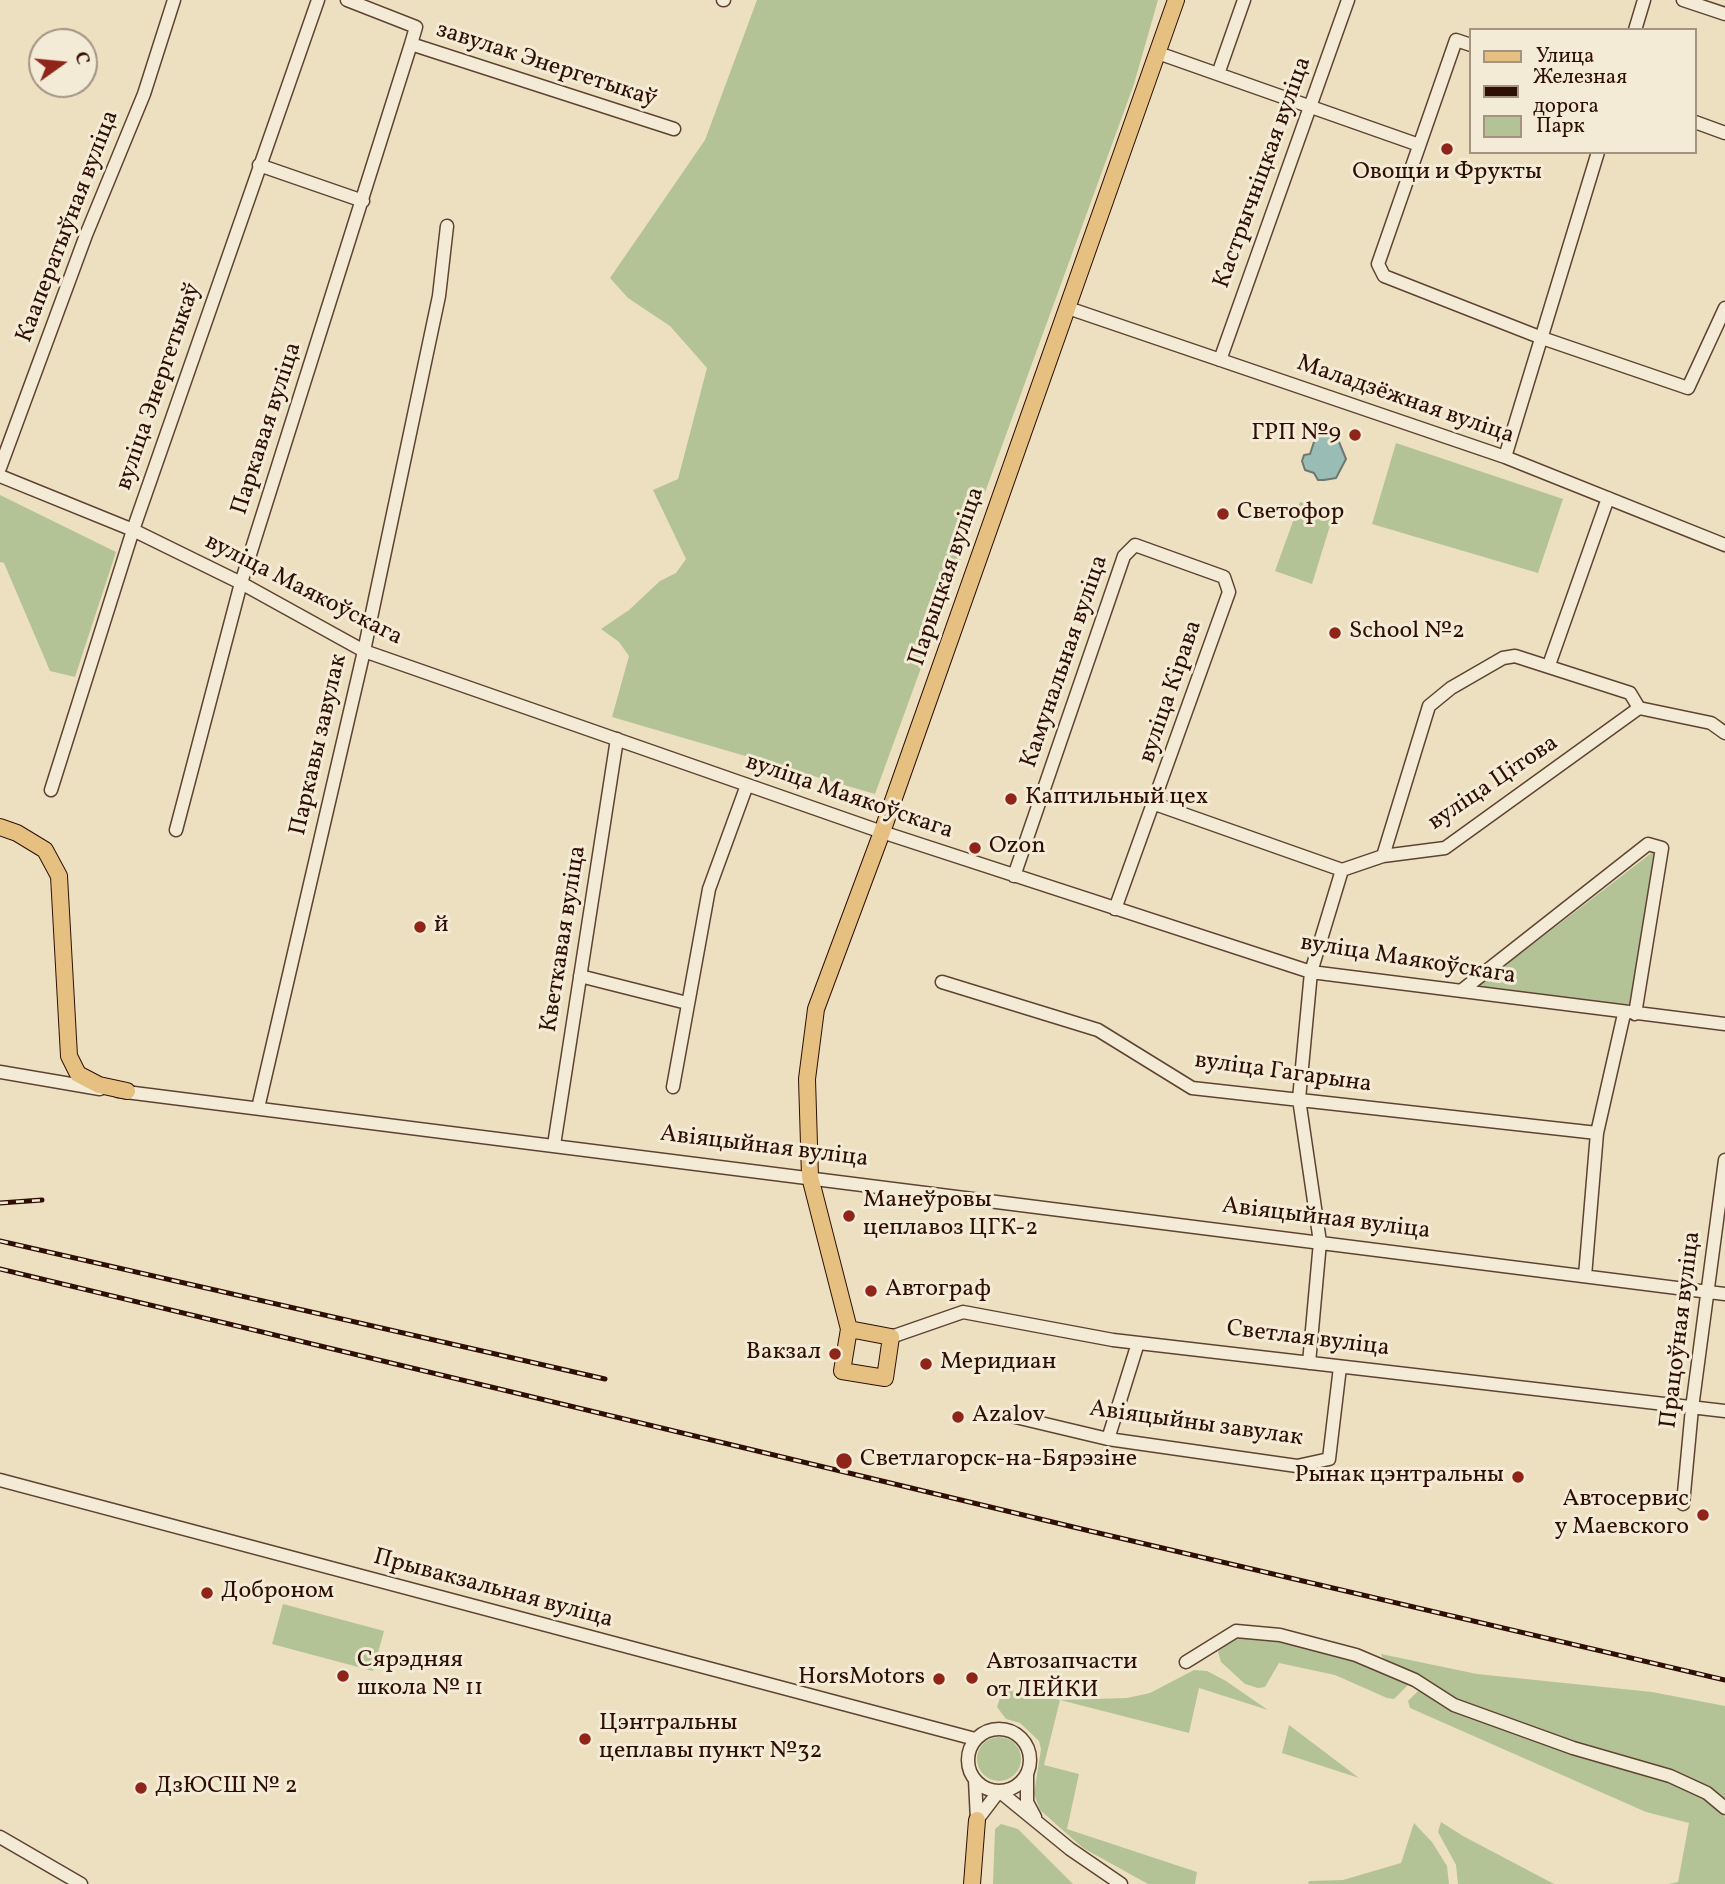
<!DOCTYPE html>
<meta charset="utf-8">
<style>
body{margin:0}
#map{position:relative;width:1725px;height:1884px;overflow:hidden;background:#ede0c0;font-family:Vollkorn,serif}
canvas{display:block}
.legend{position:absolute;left:1469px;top:28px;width:228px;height:126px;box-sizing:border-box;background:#f3ebd6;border:2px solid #a59382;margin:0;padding:9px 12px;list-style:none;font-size:21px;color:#2f0f04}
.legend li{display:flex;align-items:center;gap:14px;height:35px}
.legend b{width:35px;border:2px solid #a59382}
.north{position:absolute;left:28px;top:28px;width:70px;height:70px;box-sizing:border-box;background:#f3ebd6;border:2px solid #a59382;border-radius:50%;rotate:75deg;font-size:19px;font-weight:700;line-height:28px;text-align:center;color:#2f0f04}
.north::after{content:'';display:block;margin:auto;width:24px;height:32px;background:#8f2418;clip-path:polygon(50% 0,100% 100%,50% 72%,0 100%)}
</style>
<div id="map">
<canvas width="1725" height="1884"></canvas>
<ul class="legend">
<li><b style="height:9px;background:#e6c080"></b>Улица</li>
<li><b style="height:9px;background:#2f0f04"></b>Железная дорога</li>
<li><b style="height:19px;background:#b4c396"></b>Парк</li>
</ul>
<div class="north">С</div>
</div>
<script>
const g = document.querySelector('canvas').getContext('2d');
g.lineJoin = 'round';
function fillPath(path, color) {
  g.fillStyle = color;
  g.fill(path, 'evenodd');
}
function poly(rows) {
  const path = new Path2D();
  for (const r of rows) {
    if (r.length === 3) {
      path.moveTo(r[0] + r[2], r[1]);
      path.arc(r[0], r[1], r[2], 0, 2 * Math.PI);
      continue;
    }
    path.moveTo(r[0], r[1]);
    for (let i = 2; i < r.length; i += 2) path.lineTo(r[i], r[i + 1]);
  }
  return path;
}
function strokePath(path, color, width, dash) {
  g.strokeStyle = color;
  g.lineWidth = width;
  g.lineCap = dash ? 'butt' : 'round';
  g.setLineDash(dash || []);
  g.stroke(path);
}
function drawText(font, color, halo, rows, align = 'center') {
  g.font = font + ' Vollkorn,serif';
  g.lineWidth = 6;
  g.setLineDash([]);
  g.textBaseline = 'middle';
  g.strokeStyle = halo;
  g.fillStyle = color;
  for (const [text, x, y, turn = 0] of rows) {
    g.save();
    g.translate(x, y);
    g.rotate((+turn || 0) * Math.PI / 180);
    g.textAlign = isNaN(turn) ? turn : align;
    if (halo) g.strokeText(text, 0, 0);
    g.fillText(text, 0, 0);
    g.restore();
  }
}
const green = poly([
 [757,0,1158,0,1134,84,875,794,612,717,629,656,619,642,601,629,629,610,660,581,676,573,686,559,653,490,678,479,707,368,670,326,628,298,610,278,705,140],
 [1396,443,1563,499,1538,573,1372,524],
 [0,495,116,552,75,677,50,671,4,563,0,562],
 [1300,502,1334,513,1312,584,1275,571],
 [1654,851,1632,1005,1476,988],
 [283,1604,384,1631,373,1671,272,1644],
 [1239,1637,1274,1637,1354,1656,1404,1678,1408,1685,1394,1699,1387,1698,1335,1675,1279,1663,1265,1687,1258,1688,1245,1684,1221,1662,1218,1652,1225,1640],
 [1381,1654,1477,1674,1652,1692,1725,1706,1725,1803,1454,1700,1427,1680,1383,1658],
 [1194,1670,1207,1671,1226,1681,1268,1710,1199,1688,1189,1733,1060,1700,1044,1765,1079,1774,1067,1829,1197,1872,1195,1884,1148,1884,1083,1848,1040,1810,1034,1794,1041,1749,1039,1741,1020,1723,1006,1719,997,1707,1002,1692,1006,1690,1060,1700,1127,1698,1150,1693],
 [1419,1690,1673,1782,1701,1796,1720,1809,1725,1818,1725,1884,1668,1884,1678,1882,1689,1823,1646,1812,1410,1708,1408,1701],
 [1289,1725,1359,1778,1282,1753],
 [999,1759,22],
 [1441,1822,1463,1836,1554,1884,1458,1884,1456,1865,1438,1832],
 [1414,1823,1432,1842,1447,1866,1449,1884,1308,1884,1309,1881,1343,1880,1401,1863],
 [1001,1824,1018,1829,1073,1884,993,1884,995,1829]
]);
const water = poly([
 [1322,428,1328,428,1339,442,1346,459,1336,478,1324,480,1318,480,1314,473,1305,470,1302,461,1304,455,1310,454,1316,436,1322,428]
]);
const minor = poly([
 [347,0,416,27,411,44,674,129],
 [723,0,724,0],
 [1683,0,1725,14],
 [1635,30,1644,0],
 [1471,45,1456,40,1378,264,1384,276,1542,338,1688,388,1725,308],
 [1158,53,1419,145],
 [1218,74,1244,0],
 [1695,122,1725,133],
 [259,165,363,201],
 [1068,308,1505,457,1725,545],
 [1220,360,1348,0],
 [1505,457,1598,152],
 [0,468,86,235,144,94,174,0],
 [0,476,133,530,241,583,364,651,882,832,1311,972,1725,1024],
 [1549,665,1608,498],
 [51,790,133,530,318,0],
 [1155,804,1342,870,1383,856,1445,848,1639,708,1711,723,1725,733],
 [176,830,241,583,411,44],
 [1383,856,1429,706,1451,688,1503,658,1515,656,1630,693,1639,708],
 [1014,876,1124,556,1135,545,1224,577,1229,592,1115,909],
 [580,976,687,1003],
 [942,982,1098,1030,1192,1088,1597,1133],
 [1461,991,1648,844,1662,848,1635,1014],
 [0,1072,100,1089],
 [673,1087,709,889,747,785],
 [118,1091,1725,1294],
 [258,1108,364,651,439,296,447,226],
 [554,1145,617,739],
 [1585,1276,1597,1133,1624,1014],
 [891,1337,963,1312,1113,1340,1725,1411],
 [1309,1363,1320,1242,1299,1099,1311,972,1342,870],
 [1007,1415,1108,1439,1297,1466,1329,1459,1340,1367],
 [1108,1439,1138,1343],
 [0,1480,975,1739],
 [1683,1504,1692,1408,1725,1160],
 [1186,1662,1236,1631,1280,1635,1356,1655,1415,1680,1454,1705,1573,1748,1670,1776,1707,1793,1725,1808],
 [999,1760,31],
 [1027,1775,1027,1802,1035,1817],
 [975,1780,977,1820],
 [977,1820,999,1791,1070,1849,1121,1884],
 [0,1837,81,1884]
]);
const major = poly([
 [0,827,17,833,45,850,59,876,69,1056,78,1074,99,1085,127,1091],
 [849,1329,891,1337,885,1378,842,1371,849,1329,810,1177,807,1079,816,1009,882,832,1176,0],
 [972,1884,977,1820]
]);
const rail = poly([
 [0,1203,42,1200],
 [0,1241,605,1379],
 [0,1269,1090,1531,1725,1680]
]);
const markers = [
 [1447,149,7,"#8f2418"],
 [1355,435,7,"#8f2418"],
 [1223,514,7,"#8f2418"],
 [1335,633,7,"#8f2418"],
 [1011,799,7,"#8f2418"],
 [975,848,7,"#8f2418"],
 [420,927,7,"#8f2418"],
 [849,1216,7,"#8f2418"],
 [871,1291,7,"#8f2418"],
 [835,1354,7,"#8f2418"],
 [926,1364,7,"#8f2418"],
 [958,1417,7,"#8f2418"],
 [844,1461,9,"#8f2418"],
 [1518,1477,7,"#8f2418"],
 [1703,1515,7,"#8f2418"],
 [207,1593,7,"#8f2418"],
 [343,1676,7,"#8f2418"],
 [972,1678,7,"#8f2418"],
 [939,1679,7,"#8f2418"],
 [585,1739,7,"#8f2418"],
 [141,1788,7,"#8f2418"]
];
const streetNames = [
 ["завулак Энергетыкаў",546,66,18],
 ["Кастрычніцкая вуліца",1264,173,-70],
 ["Кааператыўная вуліца",69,227,-69],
 ["вуліца Энергетыкаў",160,387,-71],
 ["Маладзёжная вуліца",1405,401,19],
 ["Паркавая вуліца",268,429,-72],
 ["Парыцкая вуліца",948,577,-71],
 ["вуліца Маякоўскага",303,591,27],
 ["Камунальная вуліца",1066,662,-71],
 ["вуліца Кірава",1172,692,-71],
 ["Паркавы завулак",320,745,-77],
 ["вуліца Цітова",1494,784,-34],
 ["вуліца Маякоўскага",849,798,19],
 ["Кветкавая вуліца",565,939,-81],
 ["вуліца Маякоўскага",1408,961,9],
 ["вуліца Гагарына",1283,1074,8],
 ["Авіяцыйная вуліца",764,1148,7],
 ["Авіяцыйная вуліца",1326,1220,7],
 ["Працоўная вуліца",1682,1330,-83],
 ["Светлая вуліца",1308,1340,7],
 ["Авіяцыйны завулак",1196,1425,8],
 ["Прывакзальная вуліца",493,1590,15]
];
const poiNames = [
 ["Овощи и Фрукты",1447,174,"center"],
 ["ГРП №9",1341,435,"right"],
 ["Светофор",1237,514],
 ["School №2",1349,633],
 ["Каптильный цех",1025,799],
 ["Ozon",989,848],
 ["й",434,927],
 ["Манеўровы",863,1202],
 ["цеплавоз ЦГК-2",863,1230],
 ["Автограф",885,1291],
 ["Вакзал",821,1354,"right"],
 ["Меридиан",940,1364],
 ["Azalov",972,1417],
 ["Светлагорск-на-Бярэзіне",860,1461],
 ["Рынак цэнтральны",1504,1477,"right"],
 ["Автосервис",1689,1501,"right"],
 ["у Маевского",1689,1529,"right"],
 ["Доброном",221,1593],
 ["Сярэдняя",357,1662],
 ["школа № 11",357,1690],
 ["Автозапчасти",986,1664],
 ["от ЛЕЙКИ",986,1692],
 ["HorsMotors",925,1679,"right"],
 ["Цэнтральны",599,1725],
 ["цеплавы пункт №32",599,1753],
 ["ДзЮСШ № 2",155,1788]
];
fillPath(green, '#b4c396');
fillPath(water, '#99bdb5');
strokePath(water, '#6f776e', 2);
strokePath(minor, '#5e4333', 15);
strokePath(major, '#2f0f04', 18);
strokePath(minor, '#f3ebd6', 12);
strokePath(major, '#e6c080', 16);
strokePath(rail, '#2f0f04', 5);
strokePath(rail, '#f3ebd6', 2.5, [8]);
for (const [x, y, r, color] of markers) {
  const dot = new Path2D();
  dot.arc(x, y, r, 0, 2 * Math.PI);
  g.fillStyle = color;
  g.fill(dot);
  strokePath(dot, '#f3ebd6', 2.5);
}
drawText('24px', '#2f0f04', '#f3ebd6', streetNames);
drawText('24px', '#2f0f04', '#f3ebd6', poiNames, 'left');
</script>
